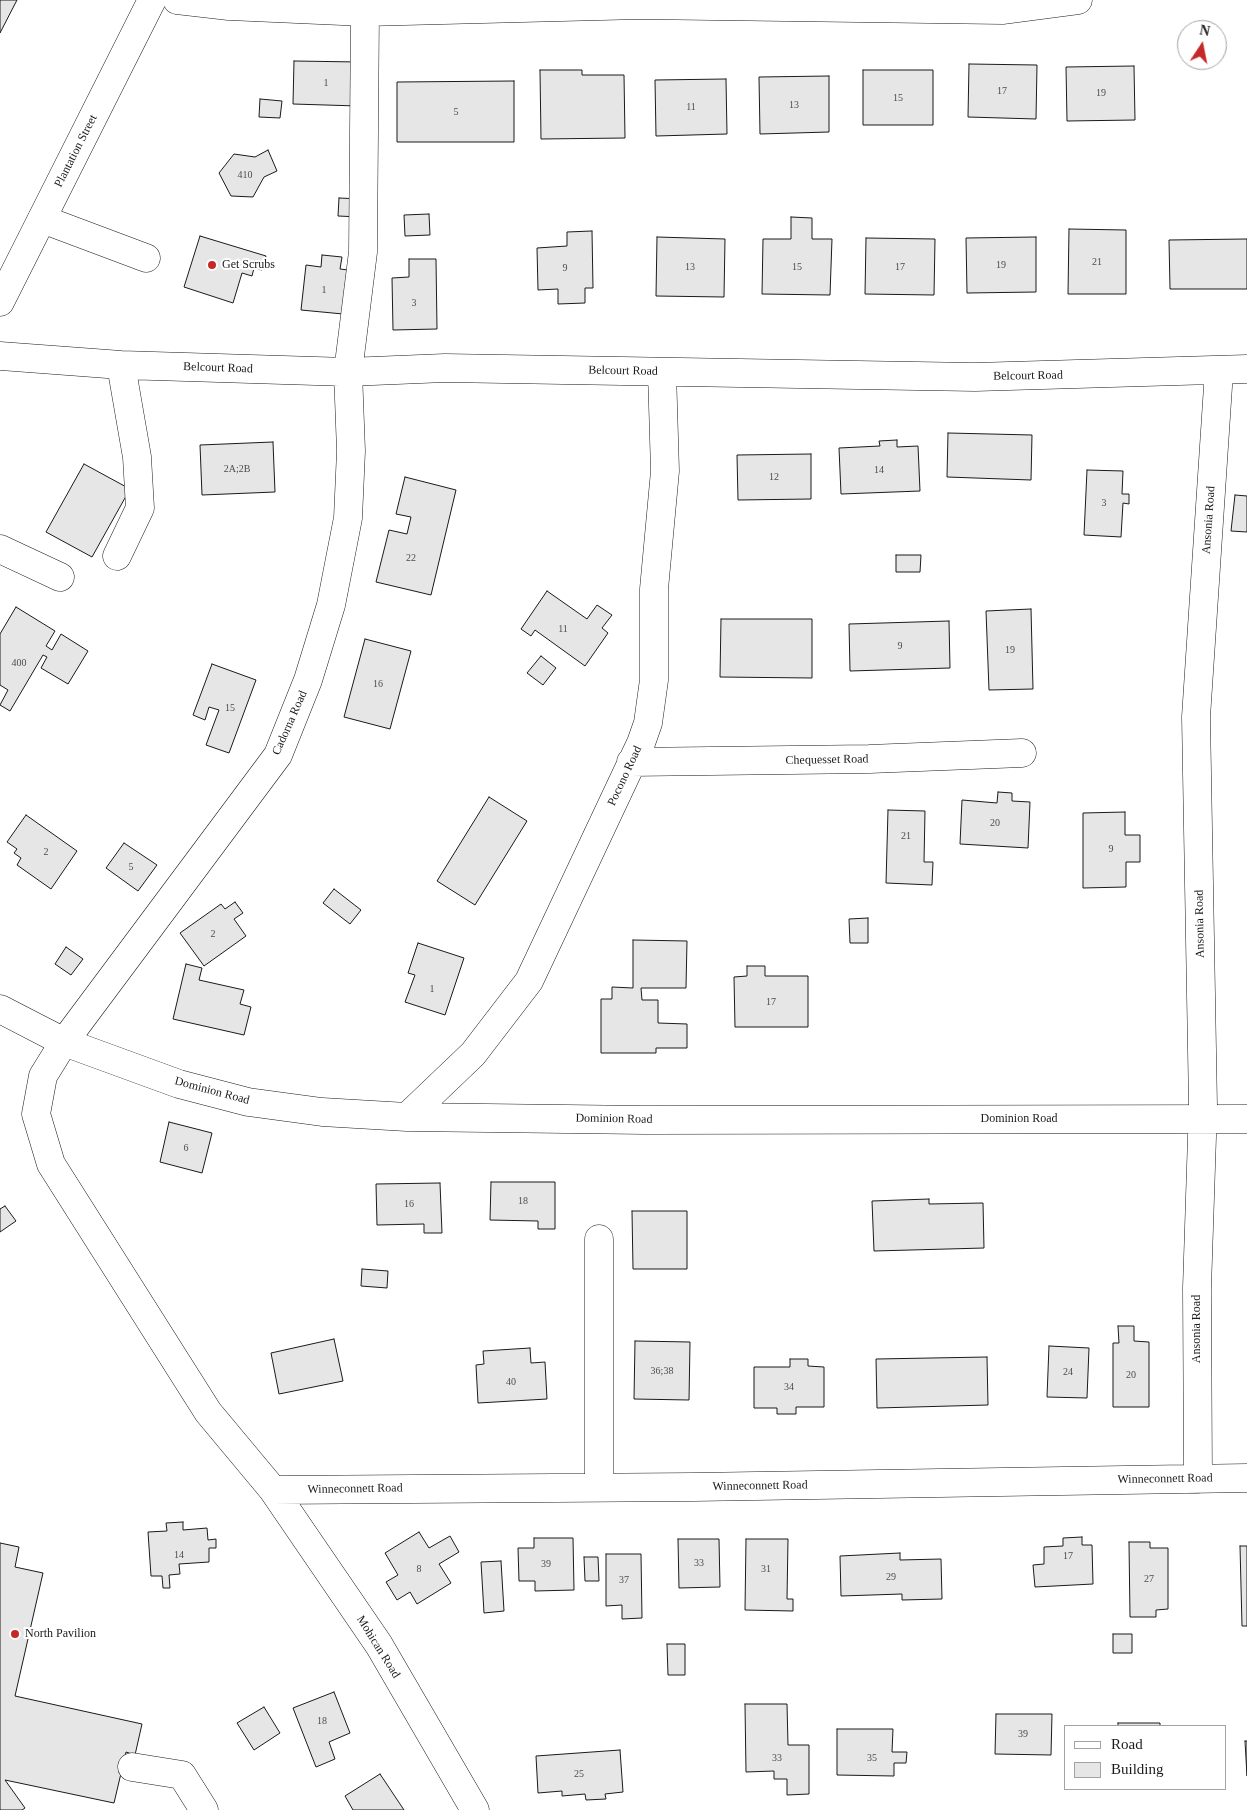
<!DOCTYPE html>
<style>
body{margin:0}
#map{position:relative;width:1247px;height:1810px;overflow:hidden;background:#fff;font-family:"Times New Roman",serif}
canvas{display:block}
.legend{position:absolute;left:1064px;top:1725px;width:162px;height:65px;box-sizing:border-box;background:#fff;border:1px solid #a3a3a3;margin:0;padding:6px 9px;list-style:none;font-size:15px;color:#1a1a1a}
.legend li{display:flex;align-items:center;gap:10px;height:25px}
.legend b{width:25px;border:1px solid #a3a3a3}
.north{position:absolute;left:1177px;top:20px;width:50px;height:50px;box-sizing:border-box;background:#fff;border:1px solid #a3a3a3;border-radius:50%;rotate:11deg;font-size:14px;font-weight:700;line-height:20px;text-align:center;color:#1a1a1a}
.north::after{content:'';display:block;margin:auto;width:18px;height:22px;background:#c62828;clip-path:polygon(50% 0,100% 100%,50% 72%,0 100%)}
</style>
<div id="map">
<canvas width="1247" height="1810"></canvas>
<ul class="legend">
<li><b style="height:6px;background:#fff"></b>Road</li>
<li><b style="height:14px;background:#e6e6e6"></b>Building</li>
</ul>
<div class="north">N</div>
</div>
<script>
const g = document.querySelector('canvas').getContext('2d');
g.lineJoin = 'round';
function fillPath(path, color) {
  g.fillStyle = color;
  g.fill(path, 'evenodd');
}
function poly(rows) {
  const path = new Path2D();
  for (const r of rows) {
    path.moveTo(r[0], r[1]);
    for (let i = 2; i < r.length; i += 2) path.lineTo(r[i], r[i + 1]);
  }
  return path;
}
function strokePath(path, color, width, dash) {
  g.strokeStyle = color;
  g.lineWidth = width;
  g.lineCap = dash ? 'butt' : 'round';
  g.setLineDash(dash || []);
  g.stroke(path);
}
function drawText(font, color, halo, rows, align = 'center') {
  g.font = font + ' "Times New Roman",serif';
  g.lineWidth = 4;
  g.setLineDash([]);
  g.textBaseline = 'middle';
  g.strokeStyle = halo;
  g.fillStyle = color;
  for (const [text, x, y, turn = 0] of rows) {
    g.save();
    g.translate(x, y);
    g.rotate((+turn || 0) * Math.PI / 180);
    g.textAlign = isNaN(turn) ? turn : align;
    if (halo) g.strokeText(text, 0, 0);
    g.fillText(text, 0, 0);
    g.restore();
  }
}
const building = poly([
 [0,0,17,0,0,33,0,0],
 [294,61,359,62,358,106,293,104,294,61],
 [969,64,1037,65,1036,119,968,117,969,64],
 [1134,66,1135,120,1067,121,1066,67,1134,66],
 [540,70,582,70,582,75,624,75,625,138,541,139,540,70],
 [863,70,933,70,933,125,863,125,863,70],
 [829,76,829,132,760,134,759,77,829,76],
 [726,79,727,134,656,136,655,80,726,79],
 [514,81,514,142,397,142,397,82,514,81],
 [260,99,282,101,280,118,259,117,260,99],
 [268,150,277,171,264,177,253,197,231,196,219,173,234,154,255,157,268,150],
 [339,198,361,199,360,217,338,216,339,198],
 [429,214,430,235,405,236,404,215,429,214],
 [791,217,812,218,812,239,832,239,830,295,762,294,763,239,791,239,791,217],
 [1069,229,1126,230,1126,294,1068,294,1069,229],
 [592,231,593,288,585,288,585,303,558,304,558,289,538,290,537,248,567,246,567,232,592,231],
 [200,236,266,256,262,270,254,268,252,276,242,273,233,303,184,287,200,236],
 [657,237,725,239,724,297,656,296,657,237],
 [1036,237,1036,292,967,293,966,238,1036,237],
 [866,238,935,239,934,295,865,294,866,238],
 [1247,239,1247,289,1170,289,1169,240,1247,239],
 [322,255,342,257,340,269,348,270,343,314,301,310,306,265,321,267,322,255],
 [409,259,436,259,437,329,393,330,392,278,409,277,409,259],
 [948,433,1032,435,1031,480,947,477,948,433],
 [897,440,897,447,918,446,920,491,841,494,839,448,880,446,879,441,897,440],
 [273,442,275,492,202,495,200,445,273,442],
 [811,454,811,499,738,500,737,455,811,454],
 [84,464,130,489,92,557,46,532,84,464],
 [1087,470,1123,471,1122,494,1129,494,1129,504,1123,503,1121,537,1084,535,1087,470],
 [405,477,456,490,431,595,376,582,389,530,407,534,411,517,396,514,405,477],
 [1235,495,1247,496,1247,532,1231,531,1235,495],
 [896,555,921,555,920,572,896,572,896,555],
 [547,591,587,619,597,605,612,615,602,628,608,633,585,666,535,630,531,636,521,629,547,591],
 [16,607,55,631,46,646,52,650,61,634,88,651,68,684,41,668,47,657,43,655,10,711,0,705,8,690,0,685,0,634,16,607],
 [1031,609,1033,689,989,690,986,611,1031,609],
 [721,619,812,619,812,678,720,677,721,619],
 [949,621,950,668,850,671,849,624,949,621],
 [365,639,411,651,390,729,344,717,365,639],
 [541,656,556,668,543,685,527,673,541,656],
 [212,664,256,680,229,753,206,745,219,710,209,707,205,720,193,715,212,664],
 [998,792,1012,793,1012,801,1030,802,1028,848,960,844,962,800,997,803,998,792],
 [489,797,527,821,475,905,437,881,489,797],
 [888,810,925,811,924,862,933,862,932,885,886,883,888,810],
 [1125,812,1125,835,1140,835,1140,862,1126,862,1126,887,1083,888,1083,813,1125,812],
 [26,815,77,851,51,889,17,865,21,858,14,853,17,849,7,842,26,815],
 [124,843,157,865,138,891,106,868,124,843],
 [334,889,361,910,350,924,323,903,334,889],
 [235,902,243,913,234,919,246,936,204,966,180,933,221,904,225,909,235,902],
 [868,918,868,943,850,943,849,919,868,918],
 [633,940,687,941,686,988,641,988,642,1000,658,1000,658,1023,687,1024,687,1048,656,1048,656,1053,601,1053,601,999,612,999,612,987,633,988,633,940],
 [418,943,464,958,445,1015,405,1002,415,975,408,973,418,943],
 [66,947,83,959,71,975,55,964,66,947],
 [186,964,202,968,199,980,244,990,240,1004,251,1007,244,1035,173,1019,186,964],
 [747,966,765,966,765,976,808,976,808,1027,735,1027,734,977,747,976,747,966],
 [169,1122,212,1133,202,1173,160,1162,169,1122],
 [491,1182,555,1182,555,1229,538,1229,538,1221,490,1220,491,1182],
 [440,1183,442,1233,424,1233,424,1224,377,1225,376,1184,440,1183],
 [929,1199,929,1204,983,1203,984,1248,874,1251,872,1201,929,1199],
 [5,1206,16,1221,0,1232,0,1209,5,1206],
 [632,1211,687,1211,687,1269,633,1269,632,1211],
 [362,1269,388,1271,387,1288,361,1286,362,1269],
 [1118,1326,1134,1326,1134,1341,1149,1342,1149,1407,1113,1407,1113,1343,1119,1343,1118,1326],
 [334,1339,343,1381,279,1394,271,1353,334,1339],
 [635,1341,690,1342,689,1400,634,1399,635,1341],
 [1049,1346,1089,1348,1087,1398,1047,1397,1049,1346],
 [530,1348,531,1363,545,1362,547,1399,478,1403,476,1365,484,1364,483,1351,530,1348],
 [987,1357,988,1405,877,1408,876,1359,987,1357],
 [790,1359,808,1359,808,1366,824,1367,824,1407,796,1407,796,1414,777,1414,777,1408,754,1408,754,1367,790,1367,790,1359],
 [183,1522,183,1530,207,1528,208,1540,216,1539,216,1548,209,1548,209,1562,179,1564,180,1574,169,1575,170,1588,163,1588,162,1576,151,1576,148,1532,167,1531,166,1523,183,1522],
 [419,1532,429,1548,450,1536,459,1552,439,1564,451,1583,417,1604,410,1592,397,1600,386,1582,398,1575,385,1553,419,1532],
 [1082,1537,1082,1545,1092,1545,1093,1584,1035,1587,1033,1565,1044,1564,1044,1547,1063,1546,1063,1538,1082,1537],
 [534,1538,573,1538,574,1590,535,1591,535,1581,519,1581,518,1548,534,1548,534,1538],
 [678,1539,719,1539,720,1587,679,1588,678,1539],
 [746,1539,788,1539,787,1599,793,1599,793,1611,745,1610,746,1539],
 [1129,1542,1150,1542,1150,1548,1168,1548,1168,1609,1156,1610,1156,1617,1130,1617,1129,1542],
 [0,1543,19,1547,15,1567,43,1573,15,1696,142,1724,135,1755,126,1752,114,1803,5,1780,25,1808,22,1810,0,1810,0,1543],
 [1240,1546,1247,1546,1247,1626,1242,1626,1240,1546],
 [900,1553,900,1560,941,1559,942,1599,902,1600,902,1594,841,1596,840,1556,900,1553],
 [606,1554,641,1554,642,1618,622,1619,622,1605,606,1606,606,1554],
 [584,1557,598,1557,599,1581,585,1581,584,1557],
 [501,1561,504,1611,484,1613,481,1562,501,1561],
 [1113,1634,1132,1634,1132,1653,1113,1653,1113,1634],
 [667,1644,685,1644,685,1675,668,1675,667,1644],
 [334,1692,350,1733,329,1742,335,1759,316,1767,293,1708,334,1692],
 [745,1704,787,1704,788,1745,809,1745,809,1794,787,1795,787,1779,774,1779,774,1771,746,1772,745,1704],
 [264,1707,280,1733,254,1750,237,1723,264,1707],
 [996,1714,1052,1714,1051,1755,995,1754,996,1714],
 [1118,1723,1160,1723,1160,1726,1118,1726,1118,1723],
 [837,1729,893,1729,892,1752,907,1752,906,1763,894,1763,894,1776,837,1775,837,1729],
 [1245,1741,1247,1741,1247,1776,1245,1741],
 [620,1750,623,1792,605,1794,606,1799,586,1800,585,1794,562,1796,562,1791,538,1793,536,1756,620,1750],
 [380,1774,404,1810,353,1810,345,1796,380,1774]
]);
const minor = poly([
 [177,0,229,6,365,12,640,5,1002,10,1078,0],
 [365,12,363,252,348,372,351,451,348,518,331,605,308,680,278,755,64,1042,43,1076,36,1114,51,1164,208,1412,273,1490,379,1645,475,1810],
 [42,219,146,258],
 [0,356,121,365,348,372,445,368,975,377,1247,369],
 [0,549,60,577],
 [117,556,140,508,137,457,121,365],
 [631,762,869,759,1022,753],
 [0,1009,64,1042,179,1084,248,1102,322,1112,407,1117,645,1120,1247,1119],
 [407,1117,473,1054,529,981,641,743,648,723,654,680,654,589,665,471,662,372],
 [1198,1479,1197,1288,1203,1106,1196,717,1219,371],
 [599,1487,599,1239],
 [273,1490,694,1487,1247,1478],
 [132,1767,182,1775,204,1810]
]);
const major = poly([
 [0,302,152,0]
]);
const markers = [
 [212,265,5,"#c62828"],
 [15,1634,5,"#c62828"]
];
const numberNames = [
 ["1",326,83],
 ["17",1002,91],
 ["19",1101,93],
 ["15",898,98],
 ["13",794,105],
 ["11",691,107],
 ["5",456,112],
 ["410",245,175],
 ["21",1097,262],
 ["19",1001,265],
 ["13",690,267],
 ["15",797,267],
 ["17",900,267],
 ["9",565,268],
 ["1",324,290],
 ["3",414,303],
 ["2A;2B",237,469],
 ["14",879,470],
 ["12",774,477],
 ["3",1104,503],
 ["22",411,558],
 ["11",563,629],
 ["9",900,646],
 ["19",1010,650],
 ["400",19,663],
 ["16",378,684],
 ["15",230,708],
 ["20",995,823],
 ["21",906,836],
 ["9",1111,849],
 ["2",46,852],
 ["5",131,867],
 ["2",213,934],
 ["1",432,989],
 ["17",771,1002],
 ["6",186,1148],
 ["18",523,1201],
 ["16",409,1204],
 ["36;38",662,1371],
 ["24",1068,1372],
 ["20",1131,1375],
 ["40",511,1382],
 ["34",789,1387],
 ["14",179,1555],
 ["17",1068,1556],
 ["33",699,1563],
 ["39",546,1564],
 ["8",419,1569],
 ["31",766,1569],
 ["29",891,1577],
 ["27",1149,1579],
 ["37",624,1580],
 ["18",322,1721],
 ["39",1023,1734],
 ["33",777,1758],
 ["35",872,1758],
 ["25",579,1774]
];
const streetNames = [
 ["Plantation Street",76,151,-63],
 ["Belcourt Road",218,368,2],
 ["Belcourt Road",623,371,1],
 ["Belcourt Road",1028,376,-1],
 ["Ansonia Road",1209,520,-86],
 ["Cadorna Road",290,723,-66],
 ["Chequesset Road",827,760,-1],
 ["Pocono Road",625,776,-65],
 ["Ansonia Road",1200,924,-91],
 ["Dominion Road",212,1091,15],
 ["Dominion Road",614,1119,1],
 ["Dominion Road",1019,1119],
 ["Ansonia Road",1197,1329,-90],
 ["Winneconnett Road",1165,1479,-1],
 ["Winneconnett Road",760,1486,-1],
 ["Winneconnett Road",355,1489,-1],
 ["Mohican Road",378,1647,58]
];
const poiNames = [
 ["Get Scrubs",222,265],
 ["North Pavilion",25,1634]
];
fillPath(building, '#e6e6e6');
strokePath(building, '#1a1a1a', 1);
strokePath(minor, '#1a1a1a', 29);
strokePath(major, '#1a1a1a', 29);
strokePath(minor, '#fff', 28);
strokePath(major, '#fff', 28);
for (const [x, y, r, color] of markers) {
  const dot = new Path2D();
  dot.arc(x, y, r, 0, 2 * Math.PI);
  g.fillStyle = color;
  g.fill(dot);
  strokePath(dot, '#fff', 2);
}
drawText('10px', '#4d4d4d', null, numberNames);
drawText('12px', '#1a1a1a', '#fff', streetNames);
drawText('12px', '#1a1a1a', '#fff', poiNames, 'left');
</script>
